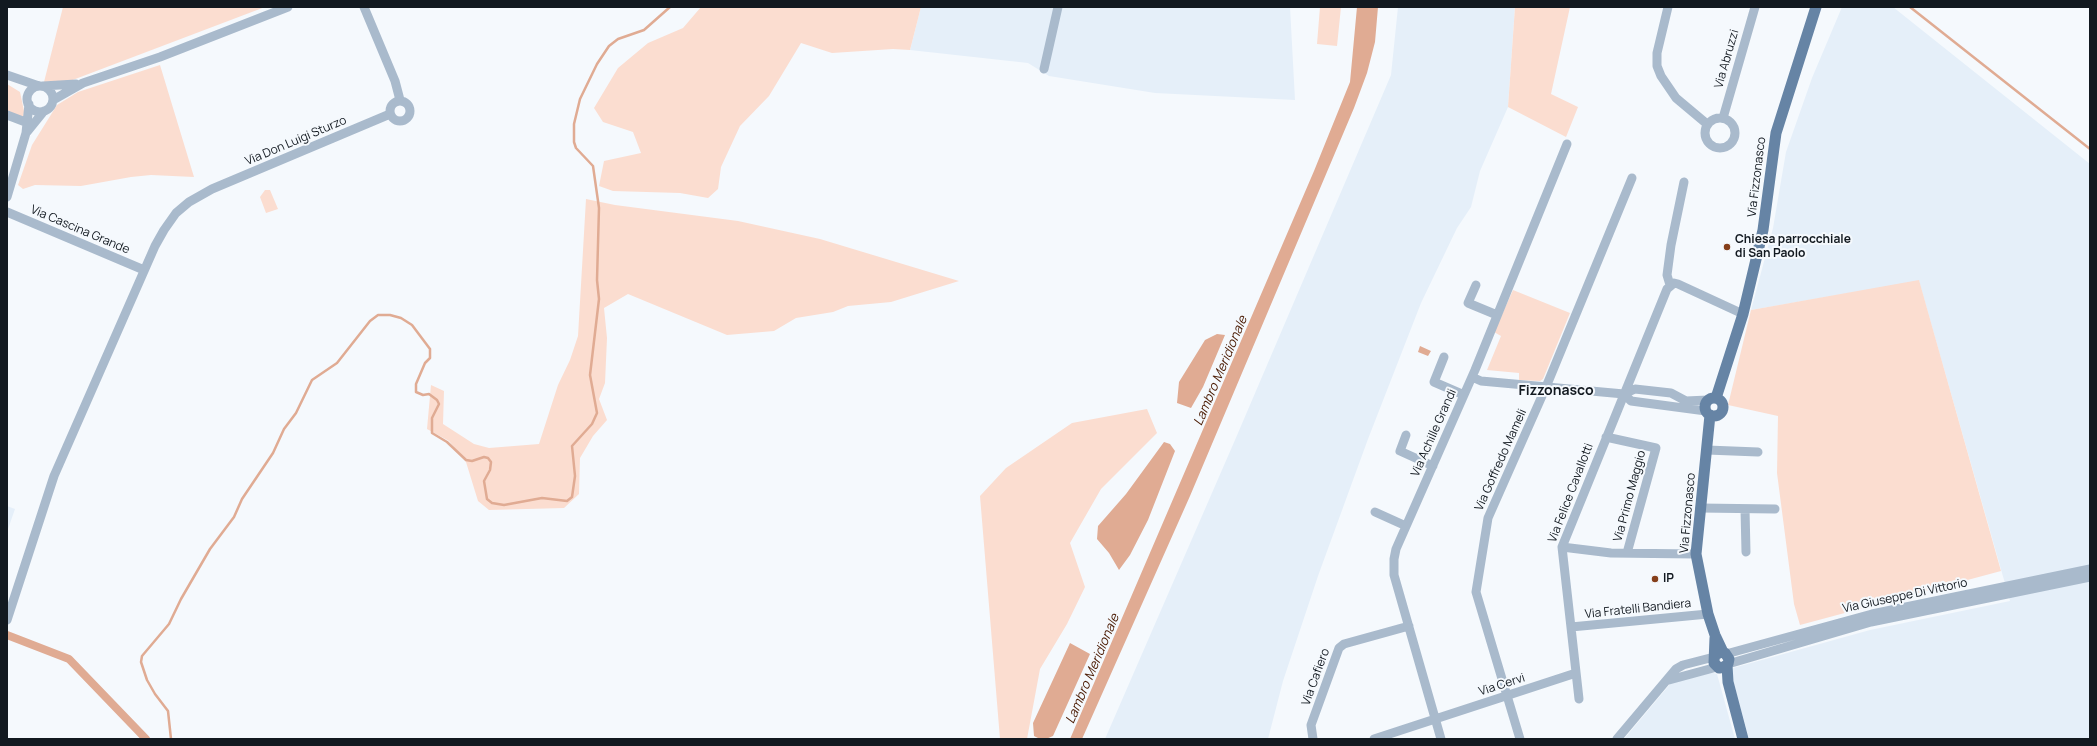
<!DOCTYPE html>
<style>
body{margin:0}
#map{position:relative;width:2097px;height:746px;overflow:hidden;background:#f5f9fd;font-family:Manrope,sans-serif}
canvas{display:block}
.frame{position:absolute;inset:0;border:8px solid #121920;pointer-events:none}
</style>
<div id="map">
<canvas width="2097" height="746"></canvas>
<div class="frame"></div>
</div>
<script>
const g = document.querySelector('canvas').getContext('2d');
g.lineJoin = 'round';
function fillPath(path, color) {
  g.fillStyle = color;
  g.fill(path, 'evenodd');
}
function poly(rows) {
  const path = new Path2D();
  for (const r of rows) {
    if (r.length === 3) {
      path.moveTo(r[0] + r[2], r[1]);
      path.arc(r[0], r[1], r[2], 0, 2 * Math.PI);
      continue;
    }
    path.moveTo(r[0], r[1]);
    for (let i = 2; i < r.length; i += 2) path.lineTo(r[i], r[i + 1]);
  }
  return path;
}
function strokePath(path, color, width, dash) {
  g.strokeStyle = color;
  g.lineWidth = width;
  g.lineCap = dash ? 'butt' : 'round';
  g.setLineDash(dash || []);
  g.stroke(path);
}
function drawText(font, color, halo, rows, align = 'center') {
  g.font = font + ' Manrope,sans-serif';
  g.lineWidth = 4;
  g.setLineDash([]);
  g.textBaseline = 'middle';
  g.strokeStyle = halo;
  g.fillStyle = color;
  for (const [text, x, y, turn = 0] of rows) {
    g.save();
    g.translate(x, y);
    g.rotate((+turn || 0) * Math.PI / 180);
    g.textAlign = isNaN(turn) ? turn : align;
    if (halo) g.strokeText(text, 0, 0);
    g.fillText(text, 0, 0);
    g.restore();
  }
}
const built = poly([
 [921,7,1290,7,1295,100,1155,93,1049,76,1028,63,910,50],
 [1398,7,1515,7,1508,107,1480,171,1471,207,1457,228,1421,303,1368,439,1318,576,1283,681,1268,739,1105,739,1235,440,1391,75],
 [1842,7,1893,7,2090,164,2090,739,1749,739,1731,673,1733,668,1870,630,2010,601,1919,281,1751,310,1773,228,1786,152,1812,78],
 [7,506,15,509,7,532],
 [1710,672,1717,674,1735,739,1624,739,1671,683]
]);
const green = poly([
 [63,7,265,7,70,81,44,82],
 [701,7,921,7,910,50,893,49,832,53,801,43,769,96,740,126,721,167,718,189,708,198,680,193,613,191,599,186,604,161,641,153,633,132,603,122,594,108,618,68,648,43,683,28],
 [1320,7,1341,7,1337,46,1317,44],
 [1515,7,1570,7,1551,94,1578,107,1566,137,1508,107],
 [160,65,194,177,151,175,131,177,81,186,35,185,23,189,18,185,32,145,57,105,78,92],
 [7,84,20,92,24,111,23,124,7,119],
 [265,190,270,190,278,209,266,213,260,197],
 [586,199,615,205,738,221,820,239,959,281,891,302,848,306,833,312,796,318,774,331,727,335,628,294,604,308,607,338,605,383,599,399,607,420,593,436,580,458,579,494,564,508,489,510,478,501,466,462,449,441,427,429,431,385,444,391,443,424,474,444,489,448,539,444,558,385,570,360,578,336],
 [1919,280,2001,571,1800,625,1794,604,1777,473,1778,416,1728,405,1751,310],
 [1513,290,1570,313,1543,379,1540,381,1519,380,1519,373,1487,370,1501,336,1494,332],
 [1147,409,1157,433,1101,489,1070,543,1085,587,1067,624,1040,669,1027,739,1000,739,980,496,1006,468,1072,423]
]);
const water = poly([
 [1357,7,1378,7,1375,42,1367,73,1354,108,1190,496,1082,739,1070,739,1314,171,1350,82],
 [1217,334,1225,335,1203,387,1191,408,1177,403,1179,382,1205,340],
 [1420,346,1431,351,1428,356,1418,352],
 [1164,442,1170,444,1175,451,1148,520,1130,555,1119,570,1109,553,1097,539,1098,526,1126,494],
 [1070,643,1090,654,1053,736,1046,739,1040,739,1034,736,1033,723]
]);
const stream = poly([
 [1910,7,2090,149],
 [171,739,168,711,155,694,147,680,141,662,142,656,169,624,181,599,210,549,234,517,242,499,273,453,284,429,296,413,312,380,337,363,370,321,378,315,390,315,401,318,412,325,430,349,430,358,425,363,416,384,416,392,423,395,429,394,437,400,439,404,432,418,432,433,447,442,466,460,472,461,484,457,488,458,491,462,490,470,484,481,487,499,492,503,504,505,542,498,567,501,572,497,575,476,572,446,592,424,597,413,590,375,599,299,597,280,599,208,593,166,576,148,574,142,574,124,580,99,597,64,609,46,618,39,644,30,670,7]
]);
const canal = poly([
 [7,635,69,659,146,739]
]);
const minor = poly([
 [364,7,395,81,400,100],
 [1668,7,1657,53,1657,66,1661,76,1676,98,1707,124],
 [1044,69,1058,7],
 [7,75,39,86],
 [43,86,76,84],
 [40,99,13],
 [53,100,83,83,160,57,288,7],
 [400,111,10],
 [7,115,28,123],
 [1720,133,15],
 [1723,118,1755,7],
 [27,132,44,111],
 [7,197,26,133,29,104],
 [7,212,144,270],
 [1476,285,1468,303,1497,315],
 [1670,285,1667,275,1671,245,1684,182],
 [1444,357,1434,382,1464,395],
 [1472,377,1481,381,1624,394],
 [1706,411,1631,401,1624,394,1635,389,1671,393,1686,401,1708,400],
 [1406,435,1400,451,1433,466],
 [1606,437,1656,448,1627,553],
 [1707,450,1758,452],
 [1700,508,1775,509],
 [1745,509,1746,552],
 [1375,512,1406,526],
 [1562,547,1611,553,1696,554],
 [7,620,54,476,155,246,164,230,176,213,189,202,212,189,390,114],
 [1571,627,1708,614],
 [1726,654,1872,614,2090,569],
 [1728,664,1871,622,2090,577],
 [1669,680,1717,667],
 [1579,699,1562,547,1667,289,1674,283,1678,284,1743,314],
 [1313,739,1311,725,1339,648,1344,644,1409,626],
 [1374,739,1576,673],
 [1441,739,1394,575,1394,559,1396,549,1475,370,1567,144],
 [1520,739,1476,592,1488,518,1546,387,1632,178],
 [1617,739,1676,669,1683,665,1714,657]
]);
const major = poly([
 [1714,407,9],
 [1716,398,1743,314,1763,230,1776,133,1816,7],
 [1710,415,1696,554,1708,614,1715,635,1723,652],
 [1715,638,1714,663,1719,668,1724,667,1728,664,1729,659,1725,653,1721,652,1715,655],
 [1727,665,1728,682,1743,739]
]);
const markers = [
 [1727,247,4,"#853f1b"],
 [1655,579,4,"#853f1b"]
];
const streetNames = [
 ["Via Abruzzi",1727,59,-74],
 ["Via Don Luigi Sturzo",296,141,-23],
 ["Via Fizzonasco",1757,177,-83],
 ["Via Cascina Grande",80,230,23],
 ["Via Achille Grandi",1434,433,-66],
 ["Via Goffredo Mameli",1501,460,-66],
 ["Via Felice Cavallotti",1571,493,-69],
 ["Via Primo Maggio",1630,496,-75],
 ["Via Fizzonasco",1688,513,-85],
 ["Via Giuseppe Di Vittorio",1905,596,-12],
 ["Via Fratelli Bandiera",1638,609,-6],
 ["Via Cafiero",1316,677,-70],
 ["Via Cervi",1502,685,-18]
];
const poiNames = [
 ["Chiesa parrocchiale",1735,240],
 ["di San Paolo",1735,254],
 ["IP",1663,579]
];
const waterNames = [
 ["Lambro Meridionale",1221,371,-67],
 ["Lambro Meridionale",1093,669,-67]
];
const quarterNames = [
 ["Fizzonasco",1556,391]
];
fillPath(built, '#e5eff9');
fillPath(green, '#fbddd0');
fillPath(water, '#e0ab93');
strokePath(stream, '#e0ab93', 2.5);
strokePath(canal, '#e0ab93', 8);
strokePath(minor, '#a9bacc', 9);
strokePath(major, '#6684a5', 11);
for (const [x, y, r, color] of markers) {
  const dot = new Path2D();
  dot.arc(x, y, r, 0, 2 * Math.PI);
  g.fillStyle = color;
  g.fill(dot);
  strokePath(dot, '#f5f9fd', 1.5);
}
drawText('12px', '#121920', '#f5f9fd', streetNames);
drawText('bold 12px', '#121920', '#f5f9fd', poiNames, 'left');
drawText('italic 13px', '#491900', '#f5f9fd', waterNames);
drawText('bold 14px', '#121920', '#f5f9fd', quarterNames);
</script>
